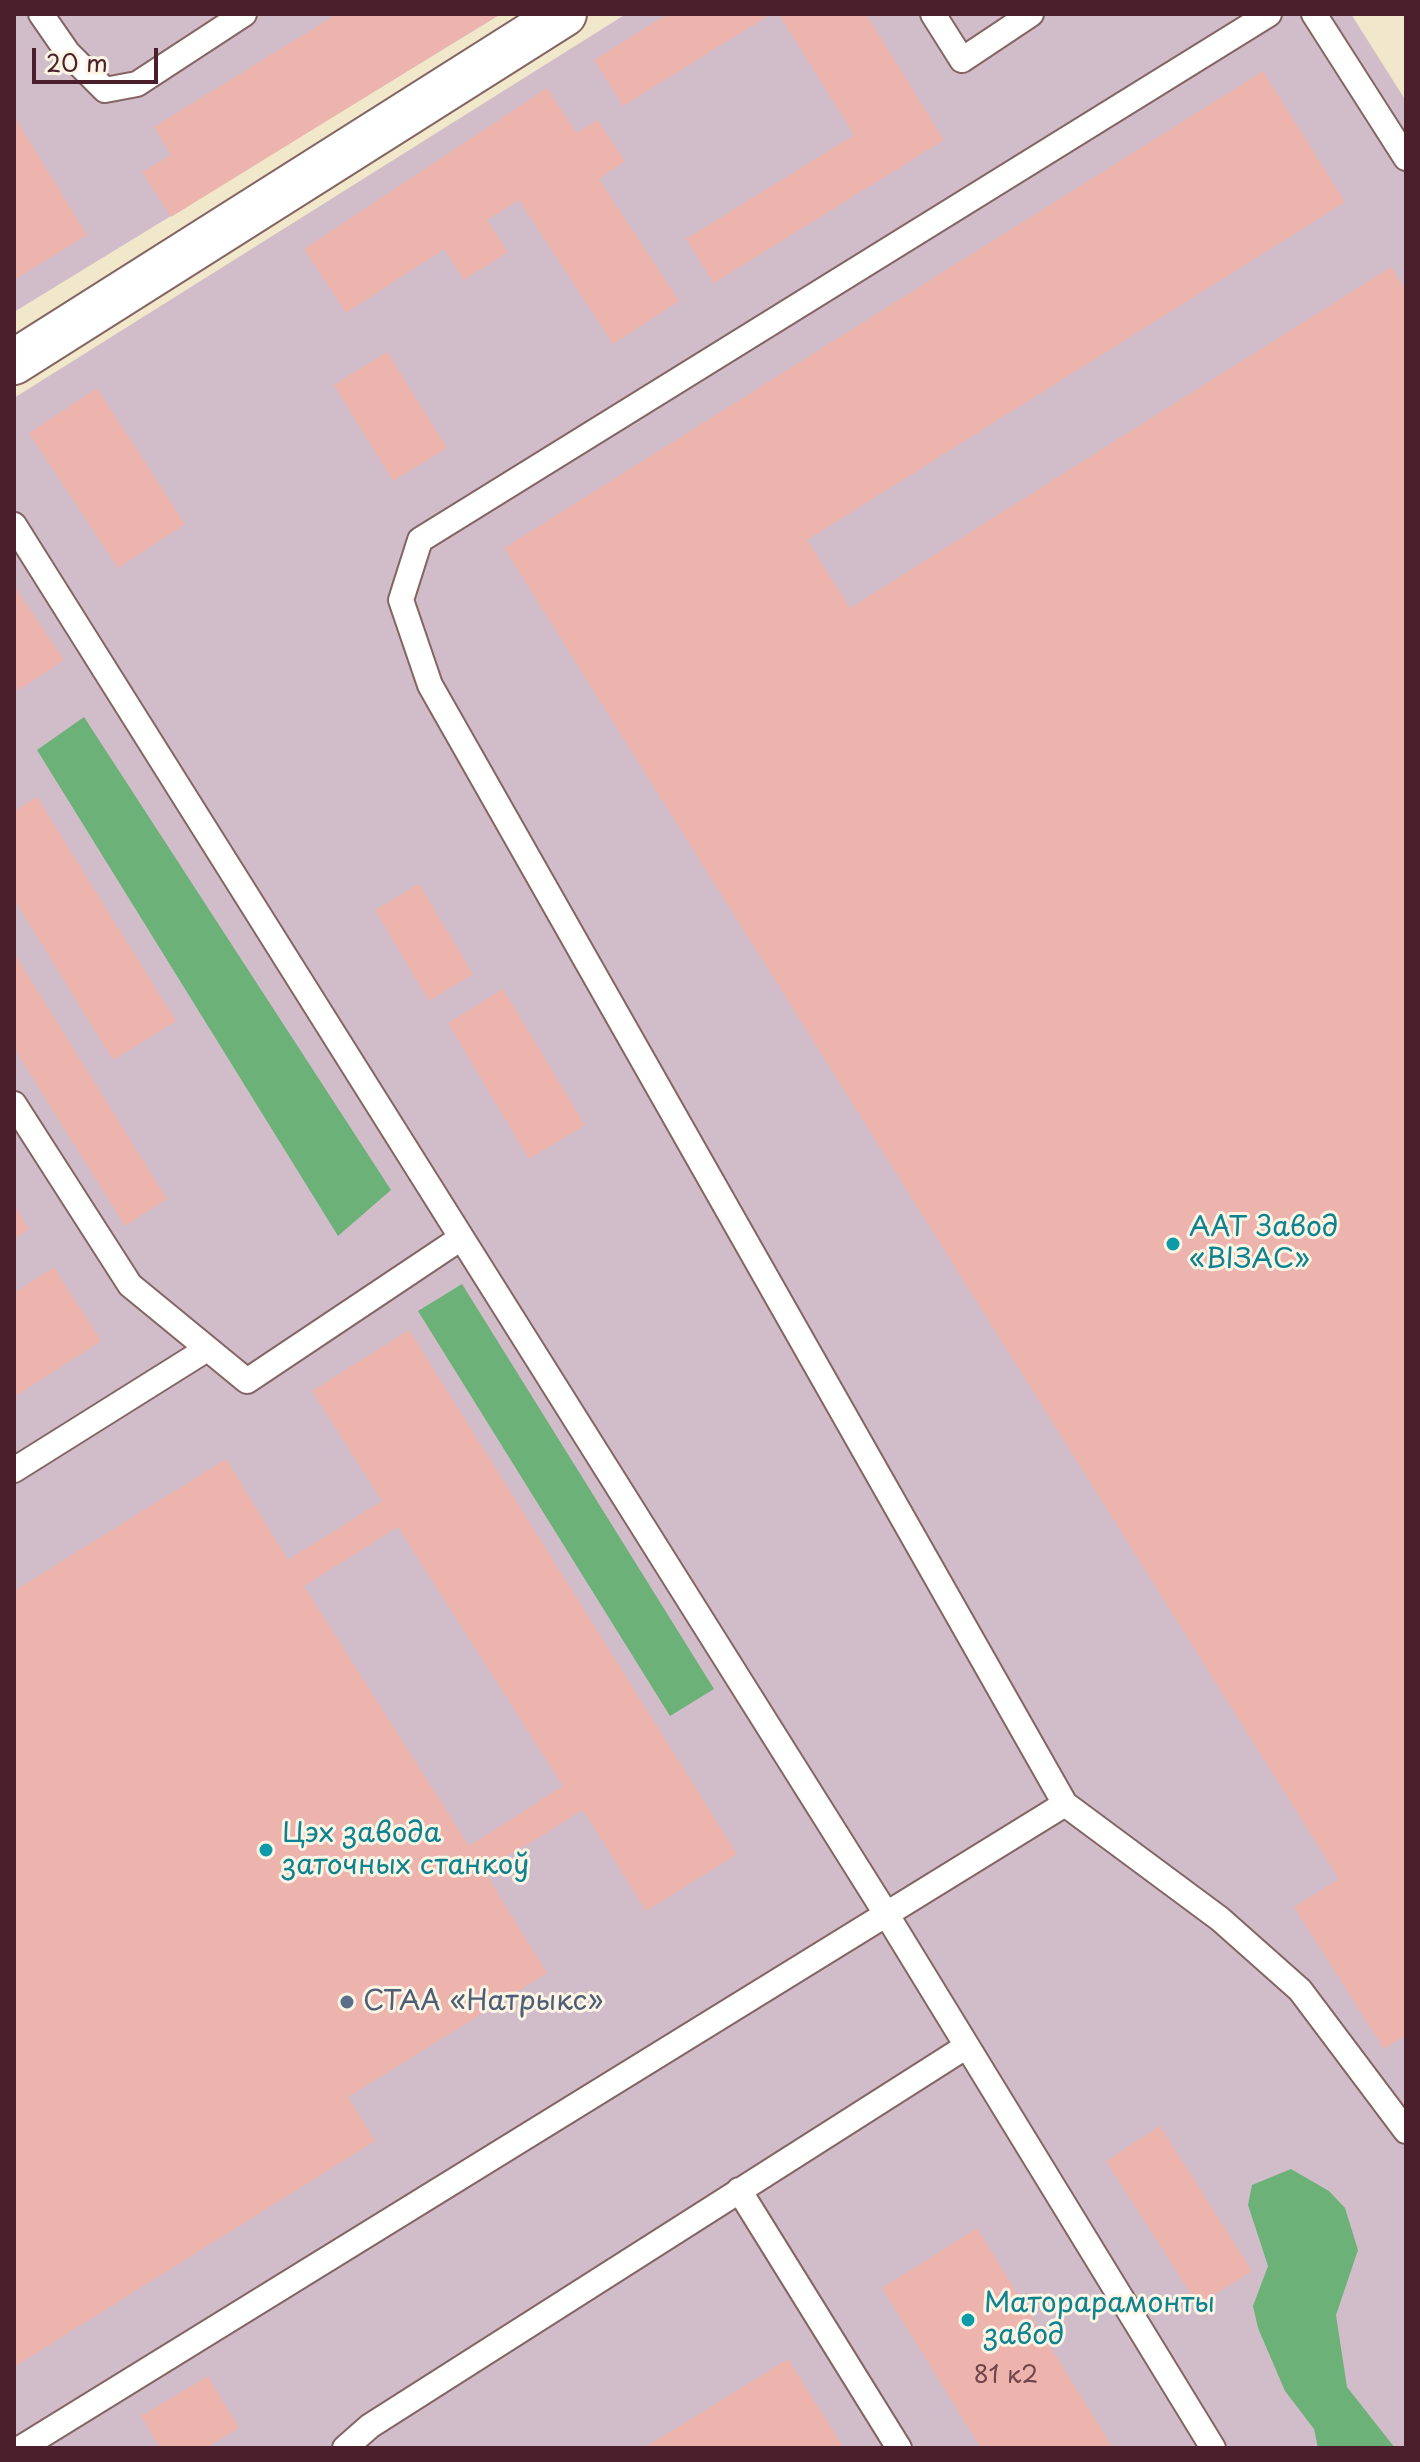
<!DOCTYPE html>
<meta charset="utf-8">
<style>
body{margin:0}
#map{position:relative;width:1420px;height:2462px;overflow:hidden;background:#f1e7cb;font-family:"Playpen Sans",sans-serif}
canvas{display:block}
.frame{position:absolute;inset:0;border:16px solid #4a1f2b;pointer-events:none}
.scale{position:absolute;left:32px;top:48px;width:126px;height:36px;box-sizing:border-box;border:4px solid #4a1f2b;border-top:0;padding-left:10px;font-size:24px;line-height:28px;white-space:nowrap;color:#4a1f2b;-webkit-text-stroke:6px #fcf5e5;paint-order:stroke}
</style>
<div id="map">
<canvas width="1420" height="2462"></canvas>
<div class="frame"></div>
<div class="scale">20 m</div>
</div>
<script>
const g = document.querySelector('canvas').getContext('2d');
g.lineJoin = 'round';
function fillPath(path, color) {
  g.fillStyle = color;
  g.fill(path, 'evenodd');
}
function poly(rows) {
  const path = new Path2D();
  for (const r of rows) {
    path.moveTo(r[0], r[1]);
    for (let i = 2; i < r.length; i += 2) path.lineTo(r[i], r[i + 1]);
  }
  return path;
}
function strokePath(path, color, width, dash) {
  g.strokeStyle = color;
  g.lineWidth = width;
  g.lineCap = dash ? 'butt' : 'round';
  g.setLineDash(dash || []);
  g.stroke(path);
}
function drawText(font, color, halo, rows, align = 'center') {
  g.font = font + ' "Playpen Sans",sans-serif';
  g.lineWidth = 6;
  g.setLineDash([]);
  g.textBaseline = 'middle';
  g.strokeStyle = halo;
  g.fillStyle = color;
  for (const [text, x, y, turn = 0] of rows) {
    g.save();
    g.translate(x, y);
    g.rotate((+turn || 0) * Math.PI / 180);
    g.textAlign = isNaN(turn) ? turn : align;
    if (halo) g.strokeText(text, 0, 0);
    g.fillText(text, 0, 0);
    g.restore();
  }
}
const industrial = poly([
 [14,14,501,14,14,312],
 [626,14,1351,14,1406,101,1406,2448,14,2448,14,398]
]);
const forest = poly([
 [84,717,391,1190,338,1236,37,750],
 [462,1284,714,1689,670,1716,418,1311],
 [1291,2169,1329,2191,1345,2208,1358,2250,1336,2315,1347,2387,1395,2448,1318,2448,1314,2429,1285,2391,1258,2328,1253,2306,1268,2266,1248,2205,1252,2185]
]);
const building = poly([
 [337,14,500,14,171,217,142,172,171,155,154,127],
 [668,14,771,14,623,106,594,60],
 [779,14,866,14,944,140,714,283,686,239,854,135],
 [1263,71,1345,202,807,540,850,608,1391,267,1406,291,1406,2035,1384,2049,1294,1907,1339,1879,504,548],
 [547,88,577,133,597,120,625,161,599,179,679,301,613,344,519,200,487,220,508,252,464,280,444,249,346,313,304,249],
 [14,116,87,235,14,280],
 [387,352,447,448,393,481,334,385],
 [97,388,185,524,118,568,29,433],
 [14,586,64,660,19,690,14,682],
 [37,797,176,1021,113,1060,14,899,14,811],
 [419,884,473,974,429,1001,375,910],
 [14,953,167,1199,125,1226,14,1048],
 [503,989,585,1125,529,1159,448,1023],
 [14,1205,29,1229,14,1239],
 [54,1267,101,1341,14,1397,14,1293],
 [409,1330,737,1854,646,1911,583,1810,484,1871,547,1973,348,2097,375,2141,14,2367,14,1591,226,1459,288,1560,382,1501,312,1391],
 [398,1527,563,1786,469,1846,304,1586],
 [1160,2126,1252,2271,1198,2305,1106,2161],
 [977,2228,1054,2353,1113,2448,981,2448,882,2288],
 [788,2359,844,2448,644,2448],
 [208,2376,239,2428,206,2448,160,2448,141,2416]
]);
const service = poly([
 [41,14,68,53,105,90,137,84,244,14],
 [933,14,962,60,1031,14],
 [1314,14,1406,158],
 [14,525,885,1912,1213,2448],
 [14,1104,130,1285,247,1381,461,1238],
 [14,1470,207,1349],
 [1065,1804,430,685,401,600,420,540,1269,14],
 [739,2190,899,2448],
 [21,2448,1065,1804,1220,1919,1300,1990,1406,2131],
 [345,2448,370,2426,967,2046]
]);
const minor = poly([
 [14,362,564,14]
]);
const markers = [
 [1173,1244,8,"#0f9aa8"],
 [266,1850,8,"#0f9aa8"],
 [347,2002,8,"#5c6f8a"],
 [968,2320,8,"#0f9aa8"]
];
const numberNames = [
 ["81 к2",1006,2376]
];
const cultureNames = [
 ["ААТ Завод",1189,1228],
 ["«ВІЗАС»",1189,1260],
 ["Цэх завода",282,1834],
 ["заточных станкоў",282,1866],
 ["Маторарамонты",984,2304],
 ["завод",984,2336]
];
const serviceNames = [
 ["СТАА «Натрыкс»",363,2002]
];
fillPath(industrial, '#d1bdc9');
fillPath(forest, '#6cb278');
fillPath(building, '#ecb4ac');
strokePath(service, '#846563', 28);
strokePath(minor, '#846563', 48);
strokePath(service, '#fff', 24);
strokePath(minor, '#fff', 44);
for (const [x, y, r, color] of markers) {
  const dot = new Path2D();
  dot.arc(x, y, r, 0, 2 * Math.PI);
  g.fillStyle = color;
  g.fill(dot);
  strokePath(dot, '#fcf5e5', 3);
}
drawText('24px', '#72444b', null, numberNames);
drawText('28px', '#0d838f', '#fcf5e5', cultureNames, 'left');
drawText('28px', '#4e5e75', '#fcf5e5', serviceNames, 'left');
</script>
